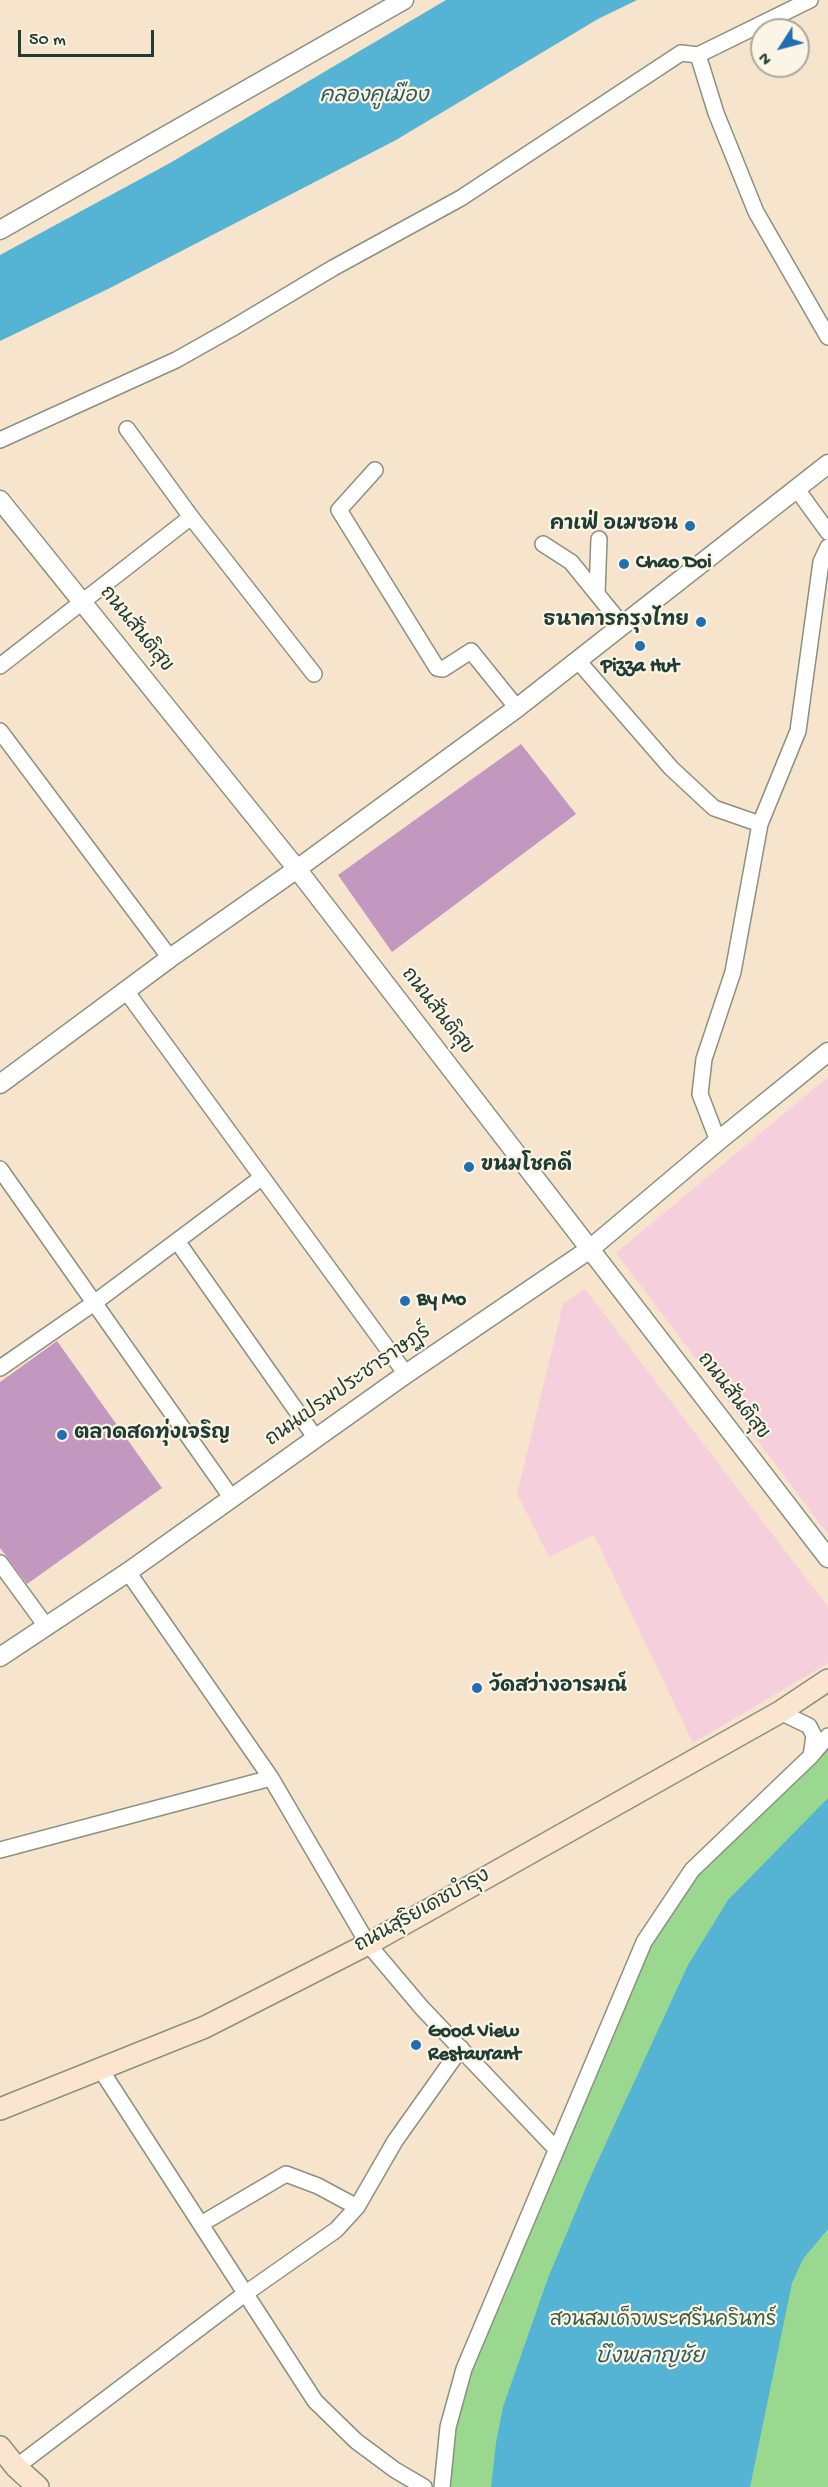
<!DOCTYPE html>
<meta charset="utf-8">
<style>
body{margin:0}
#map{position:relative;width:828px;height:2487px;overflow:hidden;background:#f6e5cc;font-family:"Gochi Hand",sans-serif}
canvas{display:block}
.north{position:absolute;left:750px;top:18px;width:60px;height:60px;box-sizing:border-box;background:#fcf5e5;border:2px solid #a4ab9e;border-radius:50%;rotate:234deg;font-size:16px;font-weight:700;line-height:24px;text-align:center;color:#1f3d34}
.north::after{content:'';display:block;margin:auto;width:21px;height:27px;background:#1f6fb2;clip-path:polygon(50% 0,100% 100%,50% 72%,0 100%)}
.scale{position:absolute;left:18px;top:30px;width:136px;height:27px;box-sizing:border-box;border:3px solid #1f3d34;border-top:0;padding-left:8px;font-size:18px;line-height:21px;white-space:nowrap;color:#1f3d34;-webkit-text-stroke:4px #fcf5e5;paint-order:stroke}
</style>
<div id="map">
<canvas width="828" height="2487"></canvas>
<div class="north">N</div>
<div class="scale">50 m</div>
</div>
<script>
const g = document.querySelector('canvas').getContext('2d');
g.lineJoin = 'round';
function fillPath(path, color) {
  g.fillStyle = color;
  g.fill(path, 'evenodd');
}
function poly(rows) {
  const path = new Path2D();
  for (const r of rows) {
    path.moveTo(r[0], r[1]);
    for (let i = 2; i < r.length; i += 2) path.lineTo(r[i], r[i + 1]);
  }
  return path;
}
function strokePath(path, color, width, dash) {
  g.strokeStyle = color;
  g.lineWidth = width;
  g.lineCap = dash ? 'butt' : 'round';
  g.setLineDash(dash || []);
  g.stroke(path);
}
function drawText(font, color, halo, rows, align = 'center') {
  g.font = font + ' "Gochi Hand","Playpen Sans Thai",sans-serif';
  g.lineWidth = 4.5;
  g.setLineDash([]);
  g.textBaseline = 'middle';
  g.strokeStyle = halo;
  g.fillStyle = color;
  for (const [text, x, y, turn = 0] of rows) {
    g.save();
    g.translate(x, y);
    g.rotate((+turn || 0) * Math.PI / 180);
    g.textAlign = isNaN(turn) ? turn : align;
    if (halo) g.strokeText(text, 0, 0);
    g.fillText(text, 0, 0);
    g.restore();
  }
}
const built = poly([
 [828,1077,828,1534,616,1253],
 [585,1289,828,1607,828,1663,693,1743,594,1535,549,1557,517,1494,563,1304]
]);
const green = poly([
 [828,1738,828,2487,442,2487,448,2427,644,1942,692,1870]
]);
const water = poly([
 [446,0,637,0,598,19,396,140,108,289,0,341,0,255,170,163],
 [828,1798,828,2229,803,2259,792,2283,750,2487,491,2487,496,2443,503,2407,548,2278,589,2180,688,1965,728,1900]
]);
const building = poly([
 [521,744,576,814,392,952,338,875],
 [57,1341,162,1488,27,1584,0,1548,0,1382]
]);
const minor = poly([
 [698,55,716,113,756,212,828,337],
 [127,429,191,517,314,674],
 [0,440,176,360,231,329,333,268,461,198,681,53,698,55,810,0],
 [375,470,339,510,437,668,443,669,471,651,517,708],
 [796,488,828,532],
 [543,544,571,562,623,626],
 [597,594,599,539],
 [579,662,671,768,714,808,760,824],
 [0,666,191,517],
 [0,731,170,958],
 [126,991,406,1374],
 [718,1141,700,1094,704,1059,733,972,760,824,798,731,821,562,828,547],
 [0,1169,231,1497],
 [177,1241,315,1437],
 [0,1368,94,1303,261,1178],
 [0,1563,46,1626],
 [128,1572,271,1778,368,1944,422,2008,556,2149],
 [780,1712,809,1726,814,1736,811,1756],
 [0,1850,271,1778],
 [101,2070,315,2401,356,2441,395,2470,424,2487],
 [201,2224,286,2174,318,2186,357,2207],
 [16,2467,246,2293,336,2230,357,2207,395,2141,461,2048],
 [442,2487,448,2427,464,2369,644,1942,692,1870,811,1756,828,1736]
]);
const tertiary = poly([
 [0,230,404,0],
 [0,500,297,869,828,1558],
 [0,1084,170,958,297,869,517,708,828,464],
 [0,1657,128,1572,406,1374,590,1249,718,1141,828,1052]
]);
const secondary = poly([
 [0,2109,205,2027,368,1944,780,1712,828,1680],
 [0,2447,16,2467,38,2487]
]);
const markers = [
 [690,526,6,"#1f6fb2"],
 [624,564,6,"#1f6fb2"],
 [701,622,6,"#1f6fb2"],
 [640,646,6,"#1f6fb2"],
 [469,1167,6,"#1f6fb2"],
 [405,1301,6,"#1f6fb2"],
 [62,1435,6,"#1f6fb2"],
 [477,1688,6,"#1f6fb2"],
 [416,2045,6,"#1f6fb2"]
];
const poiNames = [
 ["คาเฟ่ อเมซอน",678,526,"right"],
 ["Chao Doi",636,564],
 ["ธนาคารกรุงไทย",689,622,"right"],
 ["Pizza Hut",640,668,"center"],
 ["ขนมโชคดี",481,1167],
 ["By Mo",417,1301],
 ["ตลาดสดทุ่งเจริญ",74,1435],
 ["วัดสว่างอารมณ์",489,1688],
 ["Good View",428,2033],
 ["Restaurant",428,2056]
];
const streetNames = [
 ["ถนนสันติสุข",135,630,51],
 ["ถนนสันติสุข",436,1012,52],
 ["ถนนเปรมประชาราษฏร์",349,1387,-35],
 ["ถนนสันติสุข",732,1397,52],
 ["ถนนสุริยเดชบำรุง",423,1912,-29]
];
const parkNames = [
 ["สวนสมเด็จพระศรีนครินทร์",663,2322]
];
const waterNames = [
 ["คลองคูเมือง",374,98],
 ["บึงพลาญชัย",650,2359]
];
fillPath(built, '#f5cfdb');
fillPath(green, '#99d88e');
fillPath(water, '#55b4d3');
fillPath(building, '#c298c0');
strokePath(minor, '#8a9180', 18);
strokePath(tertiary, '#8a9180', 21);
strokePath(secondary, '#8a9180', 24);
strokePath(minor, '#fff', 15);
strokePath(tertiary, '#fff', 18);
strokePath(secondary, '#fbe5cf', 21);
for (const [x, y, r, color] of markers) {
  const dot = new Path2D();
  dot.arc(x, y, r, 0, 2 * Math.PI);
  g.fillStyle = color;
  g.fill(dot);
  strokePath(dot, '#fcf5e5', 2);
}
drawText('bold 20px', '#1f3d34', '#fcf5e5', poiNames, 'left');
drawText('20px', '#1f3d34', '#fcf5e5', streetNames);
drawText('20px', '#375c46', '#fcf5e5', parkNames);
drawText('italic 21px', '#2c5b5c', '#fcf5e5', waterNames);
</script>
